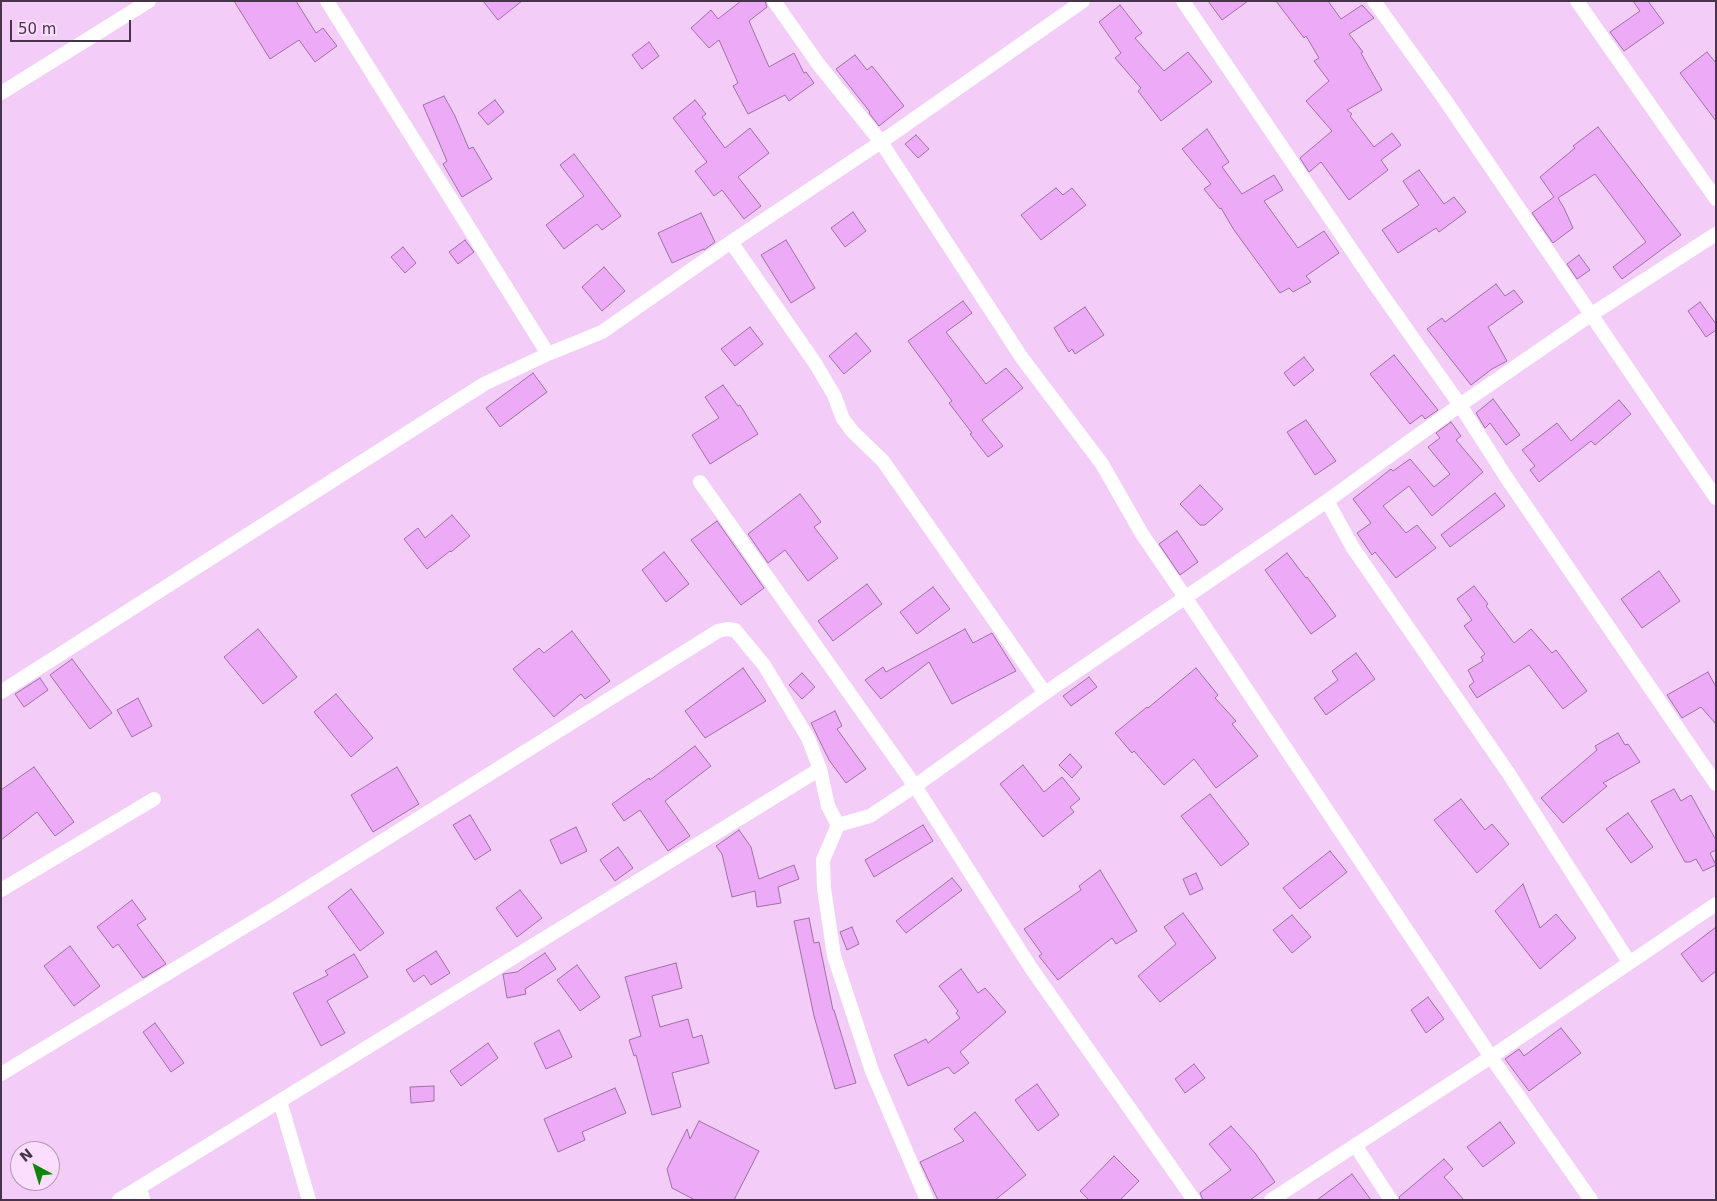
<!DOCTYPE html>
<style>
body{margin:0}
#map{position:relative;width:1717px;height:1201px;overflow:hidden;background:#f3ccf8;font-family:"DejaVu Sans",sans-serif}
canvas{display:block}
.frame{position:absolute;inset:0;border:2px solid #47344a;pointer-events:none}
.north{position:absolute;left:10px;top:1141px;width:50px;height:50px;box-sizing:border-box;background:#fbddfe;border:1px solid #b399b6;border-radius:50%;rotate:321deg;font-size:14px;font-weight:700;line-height:20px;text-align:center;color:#47344a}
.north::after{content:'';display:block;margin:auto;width:18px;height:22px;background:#0d8708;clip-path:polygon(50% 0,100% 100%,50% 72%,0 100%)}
.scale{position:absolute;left:10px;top:20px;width:121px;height:22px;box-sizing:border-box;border:2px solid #47344a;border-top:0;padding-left:6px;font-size:15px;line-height:18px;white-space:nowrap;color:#47344a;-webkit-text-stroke:4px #fbddfe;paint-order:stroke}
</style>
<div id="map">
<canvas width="1717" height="1201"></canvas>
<div class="frame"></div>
<div class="north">N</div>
<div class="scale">50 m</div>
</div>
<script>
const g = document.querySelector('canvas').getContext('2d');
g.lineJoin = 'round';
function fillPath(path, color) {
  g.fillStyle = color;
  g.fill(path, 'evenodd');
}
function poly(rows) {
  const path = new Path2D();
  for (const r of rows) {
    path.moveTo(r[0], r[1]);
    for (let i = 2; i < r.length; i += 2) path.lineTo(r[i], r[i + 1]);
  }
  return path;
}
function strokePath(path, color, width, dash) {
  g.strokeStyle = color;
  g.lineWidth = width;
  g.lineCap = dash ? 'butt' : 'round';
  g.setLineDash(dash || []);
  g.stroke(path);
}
const building = poly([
 [234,1,296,1,316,33,323,28,337,46,315,62,299,40,270,59,234,1],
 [483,1,522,1,498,20,483,1],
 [741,1,765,1,767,7,749,21,769,67,794,53,804,73,806,72,814,83,789,101,785,95,748,114,733,86,738,83,719,40,709,48,691,28,711,10,718,19,741,1],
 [1208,1,1248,1,1222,20,1208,1],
 [1276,1,1328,1,1341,19,1362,5,1374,18,1349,34,1363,52,1361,53,1382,90,1347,110,1352,114,1350,116,1374,147,1392,133,1401,145,1381,160,1388,170,1349,200,1321,162,1309,172,1300,158,1332,131,1306,101,1329,81,1314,61,1319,58,1306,36,1304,38,1276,1],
 [1633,1,1648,1,1664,23,1624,51,1610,32,1640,11,1633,1],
 [1120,5,1142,33,1135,38,1164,71,1188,52,1212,82,1161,121,1138,91,1141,88,1115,58,1121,53,1099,22,1120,5],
 [649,42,659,56,642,69,632,55,649,42],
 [1707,52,1716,63,1716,121,1680,73,1707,52],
 [855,55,867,70,872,66,904,106,879,126,869,113,870,112,836,69,855,55],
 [444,96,455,116,469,149,473,147,492,179,462,197,443,164,447,161,423,105,444,96],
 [495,100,504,112,488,125,478,113,495,100],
 [695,100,706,114,702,117,725,148,750,128,769,153,738,177,761,206,744,219,722,190,714,196,695,171,707,162,673,118,695,100],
 [1598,127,1681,235,1622,279,1613,267,1646,242,1595,174,1558,198,1564,208,1573,228,1553,243,1532,213,1554,197,1540,177,1575,148,1573,146,1598,127],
 [1207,129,1229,162,1222,167,1242,194,1274,175,1283,190,1264,201,1298,248,1324,231,1339,253,1306,276,1311,282,1293,292,1289,288,1280,293,1234,230,1221,208,1220,209,1204,189,1211,184,1182,149,1207,129],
 [916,135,929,149,918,158,905,144,916,135],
 [574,154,621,216,602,230,597,224,564,249,546,225,584,196,560,165,574,154],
 [1419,170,1444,204,1454,197,1466,212,1439,232,1436,228,1398,253,1382,230,1419,205,1403,181,1419,170],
 [1056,188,1063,195,1072,188,1086,205,1041,240,1021,215,1056,188],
 [853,212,866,231,845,247,831,228,853,212],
 [701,213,715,242,704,250,704,249,672,263,658,233,701,213],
 [465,240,474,252,458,264,449,252,465,240],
 [786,240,815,288,791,303,761,255,786,240],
 [403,247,416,263,405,273,391,257,403,247],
 [1579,255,1590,270,1577,279,1567,264,1579,255],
 [604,267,625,291,602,311,582,287,604,267],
 [1496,284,1505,296,1514,290,1523,302,1488,327,1507,361,1492,369,1471,385,1427,329,1442,318,1445,322,1496,284],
 [963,301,972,313,946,332,986,384,1006,368,1023,388,982,420,1003,446,988,457,970,434,972,433,949,403,952,401,908,341,963,301],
 [1700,302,1716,324,1716,330,1706,337,1688,311,1700,302],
 [1085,307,1104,335,1075,354,1072,349,1069,352,1054,328,1085,307],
 [750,327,763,344,735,366,721,349,750,327],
 [856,333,871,351,844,374,829,356,856,333],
 [1394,355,1438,410,1425,419,1422,415,1410,424,1370,374,1394,355],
 [1304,357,1314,370,1294,386,1284,373,1304,357],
 [533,373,547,392,500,427,486,408,533,373],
 [723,385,738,406,740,405,758,434,710,464,692,435,719,418,705,397,723,385],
 [1493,399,1520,435,1506,445,1490,423,1485,428,1476,413,1493,399],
 [1619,400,1631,414,1595,445,1591,441,1539,482,1530,470,1535,466,1522,450,1557,423,1571,441,1619,400],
 [1306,420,1336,461,1315,475,1287,432,1306,420],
 [1451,422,1461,436,1456,440,1483,472,1432,516,1409,486,1383,506,1406,533,1417,525,1436,548,1396,578,1375,552,1372,555,1357,533,1371,523,1353,499,1391,469,1393,471,1410,459,1434,487,1450,474,1428,447,1440,438,1436,433,1451,422],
 [1200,485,1223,509,1205,525,1200,525,1180,504,1200,485],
 [1495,493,1505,506,1450,547,1441,535,1495,493],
 [800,494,821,522,814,527,838,558,808,581,785,550,768,563,748,534,800,494],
 [452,515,470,536,451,552,450,551,427,569,404,539,418,528,425,538,452,515],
 [717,521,764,588,741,605,691,540,717,521],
 [1177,531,1198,562,1180,575,1159,544,1177,531],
 [664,552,689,584,666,602,642,570,664,552],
 [1287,553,1306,578,1307,577,1336,616,1311,634,1265,570,1287,553],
 [1659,571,1680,601,1642,628,1621,599,1659,571],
 [867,584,882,604,833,641,818,621,867,584],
 [1474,586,1488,604,1486,606,1514,643,1531,629,1552,653,1556,650,1587,691,1563,709,1529,665,1477,698,1469,686,1474,682,1468,670,1483,661,1481,657,1485,654,1464,626,1472,620,1457,599,1474,586],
 [933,587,950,609,917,634,900,612,933,587],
 [258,629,297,677,263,704,224,657,258,629],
 [965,629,973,643,992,633,1016,671,952,704,929,662,881,699,865,680,883,667,886,672,965,629],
 [572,631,610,681,585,699,581,694,554,717,513,669,539,648,544,653,572,631],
 [1356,653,1375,679,1326,715,1314,698,1338,680,1332,671,1356,653],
 [72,659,112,713,90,729,50,675,72,659],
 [743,668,766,701,705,738,685,711,743,668],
 [1196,668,1218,695,1215,698,1236,721,1232,724,1258,756,1216,788,1194,759,1164,785,1134,751,1132,753,1115,733,1147,707,1148,708,1196,668],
 [1708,672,1716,687,1716,724,1701,707,1682,718,1667,695,1708,672],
 [802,673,815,687,802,699,789,685,802,673],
 [1089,677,1097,687,1071,706,1063,696,1089,677],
 [40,678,48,690,24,707,15,694,40,678],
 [336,694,373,738,351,757,314,712,336,694],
 [138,698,152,726,132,737,117,710,138,698],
 [835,711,842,726,837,729,866,769,846,783,829,760,811,723,835,711],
 [1618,733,1625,745,1628,744,1640,762,1603,783,1607,786,1563,823,1541,798,1597,750,1595,746,1618,733],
 [695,746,711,766,665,801,690,836,668,851,640,810,624,821,612,804,649,778,650,780,695,746],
 [1070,754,1082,767,1072,778,1059,765,1070,754],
 [1023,765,1044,792,1062,777,1080,799,1070,807,1074,812,1043,837,1000,784,1023,765],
 [34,767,74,822,55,836,37,812,1,840,1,790,34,767],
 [397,767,419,804,373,832,351,795,397,767],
 [1674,789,1681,801,1691,795,1716,840,1716,850,1710,853,1716,865,1703,871,1696,859,1690,862,1685,862,1651,801,1674,789],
 [1210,794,1249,844,1221,866,1181,816,1210,794],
 [1461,799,1485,830,1492,824,1509,844,1477,873,1434,820,1461,799],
 [1628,813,1653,847,1631,863,1606,829,1628,813],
 [470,815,491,850,475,860,453,825,470,815],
 [923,825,933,841,874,877,865,860,923,825],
 [576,827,587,851,561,864,550,840,576,827],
 [739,830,751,847,759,879,794,865,799,879,778,887,781,903,757,907,755,891,732,897,722,854,716,846,739,830],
 [618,847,633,868,615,881,600,860,618,847],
 [1330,851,1347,872,1300,909,1283,888,1330,851],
 [1100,870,1137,931,1116,944,1112,938,1058,980,1039,956,1042,954,1024,929,1081,890,1079,886,1100,870],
 [1196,873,1203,889,1190,895,1183,879,1196,873],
 [952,878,962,890,906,933,896,921,952,878],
 [1523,884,1540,928,1556,914,1576,938,1540,969,1495,911,1523,884],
 [351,889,384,933,360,951,328,907,351,889],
 [520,890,542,918,517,937,496,908,520,890],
 [132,900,146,919,137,925,166,964,143,978,118,944,113,948,97,927,132,900],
 [1183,913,1216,958,1160,1002,1138,976,1176,944,1164,927,1183,913],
 [1292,915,1311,937,1292,953,1273,930,1292,915],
 [809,918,814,943,819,942,833,1010,834,1010,856,1083,835,1089,814,1016,794,921,809,918],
 [852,927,859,944,847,950,840,932,852,927],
 [1716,927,1716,971,1702,982,1681,954,1716,927],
 [70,946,100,986,74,1006,44,966,70,946],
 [436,951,450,973,431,985,424,975,414,982,406,970,436,951],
 [545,953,556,969,525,989,526,994,507,998,503,974,517,972,545,953],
 [354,954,368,977,327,1001,345,1033,321,1046,293,993,328,975,325,971,354,954],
 [676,963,682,988,652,996,660,1027,688,1019,693,1038,702,1035,709,1063,672,1073,681,1107,652,1115,636,1055,634,1056,629,1040,641,1036,625,977,676,963],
 [577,965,600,997,580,1011,557,980,577,965],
 [961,969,978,993,985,988,1006,1012,960,1052,969,1063,954,1074,948,1067,908,1086,894,1055,926,1039,928,1043,960,1018,956,1013,958,1011,939,986,961,969],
 [1428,997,1444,1019,1426,1033,1411,1010,1428,997],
 [155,1023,184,1063,171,1072,143,1032,155,1023],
 [1561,1028,1581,1053,1529,1091,1505,1059,1519,1049,1524,1056,1561,1028],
 [559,1030,572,1057,546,1069,534,1043,559,1030],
 [488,1043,498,1058,461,1086,450,1071,488,1043],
 [1194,1064,1205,1078,1185,1093,1175,1079,1194,1064],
 [1037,1084,1059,1115,1038,1131,1015,1100,1037,1084],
 [434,1086,434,1101,411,1103,410,1087,434,1086],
 [615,1088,626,1113,582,1132,585,1140,558,1152,544,1119,615,1088],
 [975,1112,1026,1175,995,1200,938,1200,920,1162,964,1141,954,1129,975,1112],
 [699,1121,759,1151,734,1200,695,1200,672,1188,667,1169,687,1129,690,1139,699,1121],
 [1500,1122,1515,1143,1483,1167,1467,1147,1500,1122],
 [1231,1126,1255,1153,1275,1182,1250,1200,1203,1200,1200,1193,1231,1170,1209,1144,1231,1126],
 [1114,1156,1139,1181,1120,1200,1089,1200,1080,1191,1114,1156],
 [1444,1159,1453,1169,1444,1177,1464,1200,1400,1200,1399,1197,1444,1159],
 [1352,1174,1371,1200,1317,1200,1352,1174]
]);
const street = poly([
 [327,1,548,354],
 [774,1,819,65,881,142,1022,358,1102,464,1142,534,1185,597,1491,1057,1591,1200],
 [1183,1,1374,283,1460,405,1506,477,1716,784],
 [1374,1,1443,97,1716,498],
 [1577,1,1716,199],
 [1,93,149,1],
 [731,242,815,363,834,395,843,419,853,432,883,461,1045,693],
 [700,482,915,786,1031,968,1194,1200],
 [1327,501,1353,548,1509,774,1629,962],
 [1,692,484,384,548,354,602,332,731,242,881,142,1083,1],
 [838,825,870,816,915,786,1045,693,1327,501,1460,405,1592,314,1716,234],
 [838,825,823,860,824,888,834,956,872,1071,927,1200],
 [1,890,154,799],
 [1,1074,269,912,718,631,727,629,735,630,764,665,808,738,820,769,828,806,838,825],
 [280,1101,309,1200],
 [1355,1145,1391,1200],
 [140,1187,143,1200],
 [119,1200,820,769],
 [1271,1200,1491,1057,1716,904]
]);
fillPath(building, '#edabf7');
strokePath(building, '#9d71a4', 1);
strokePath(street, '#fff', 14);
</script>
